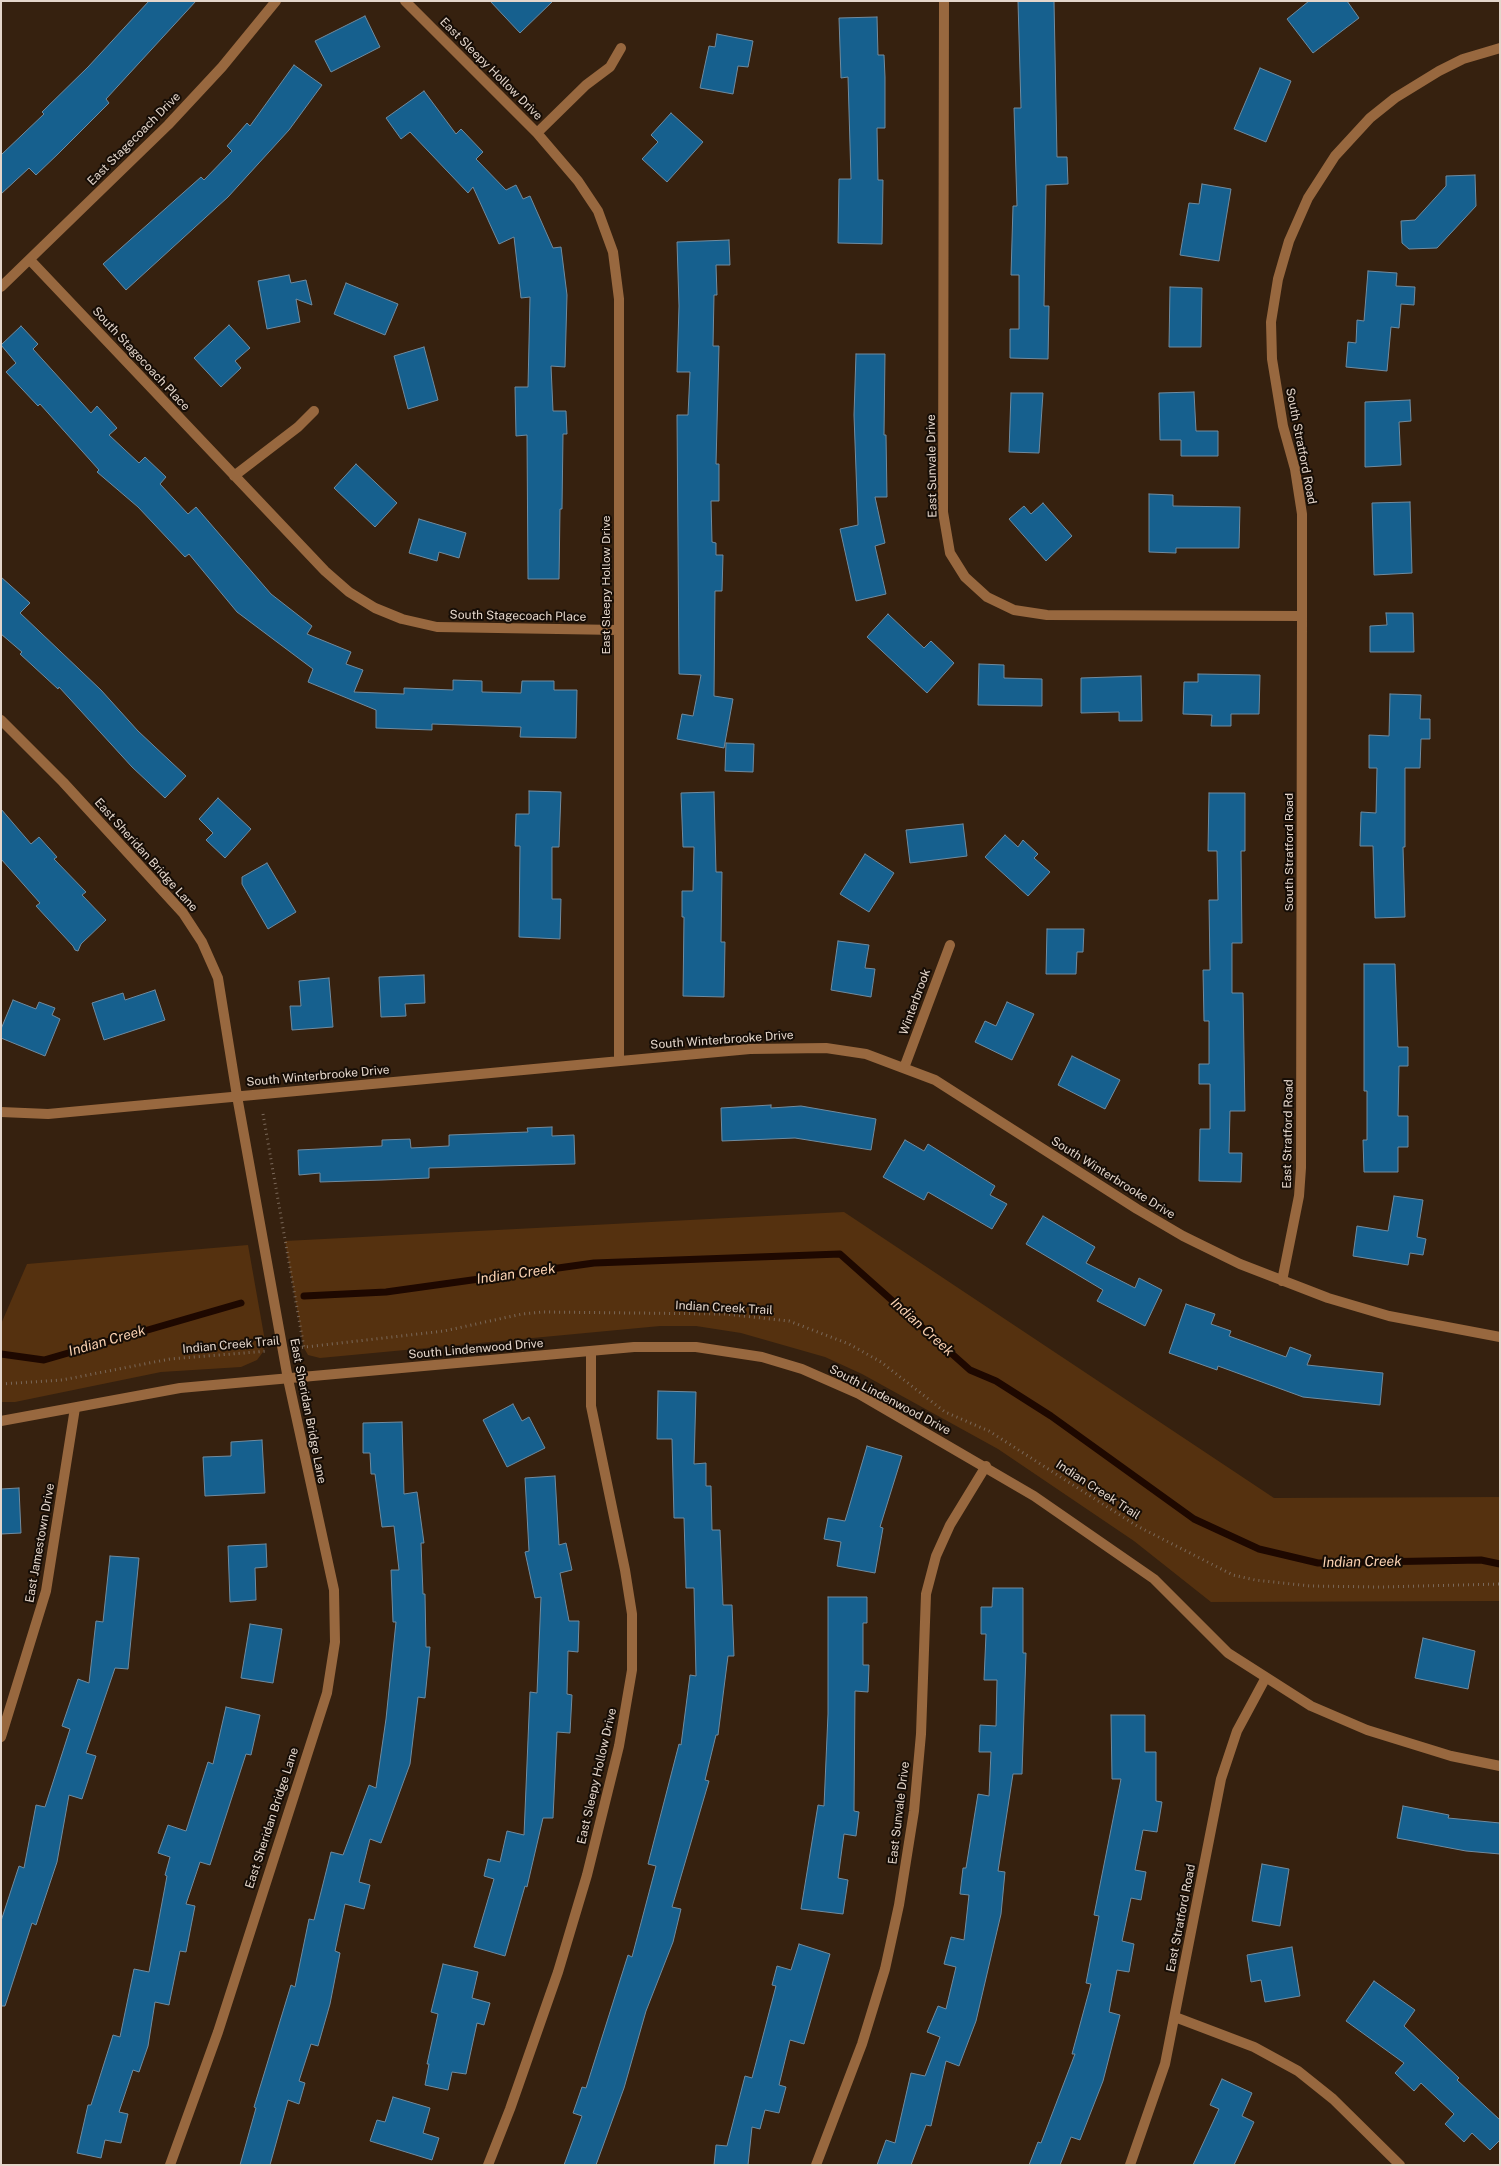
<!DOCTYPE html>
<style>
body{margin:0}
#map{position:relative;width:1501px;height:2166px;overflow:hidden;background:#36210f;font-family:"Public Sans",sans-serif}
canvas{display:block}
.frame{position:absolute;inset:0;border:2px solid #e4d6cb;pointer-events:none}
</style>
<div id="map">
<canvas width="1501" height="2166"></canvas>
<div class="frame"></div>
</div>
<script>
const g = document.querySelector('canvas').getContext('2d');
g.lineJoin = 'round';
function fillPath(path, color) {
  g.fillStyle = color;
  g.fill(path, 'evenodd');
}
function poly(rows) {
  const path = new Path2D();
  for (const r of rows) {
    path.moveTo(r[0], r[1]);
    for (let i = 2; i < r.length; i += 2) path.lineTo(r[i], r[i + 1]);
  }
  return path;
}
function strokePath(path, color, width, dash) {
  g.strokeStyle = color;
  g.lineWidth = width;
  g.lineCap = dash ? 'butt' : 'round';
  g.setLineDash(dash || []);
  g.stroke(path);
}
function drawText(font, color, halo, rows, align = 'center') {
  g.font = font + ' "Public Sans",sans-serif';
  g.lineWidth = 4;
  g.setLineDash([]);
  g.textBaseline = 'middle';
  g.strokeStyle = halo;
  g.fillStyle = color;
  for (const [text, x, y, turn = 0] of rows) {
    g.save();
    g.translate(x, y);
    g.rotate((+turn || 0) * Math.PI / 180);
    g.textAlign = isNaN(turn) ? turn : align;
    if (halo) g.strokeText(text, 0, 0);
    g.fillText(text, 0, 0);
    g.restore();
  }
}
const green = poly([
 [844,1212,1274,1498,1500,1497,1500,1601,1211,1602,1134,1541,998,1449,862,1374,825,1357,741,1333,696,1326,660,1326,320,1358,308,1355,304,1348,285,1241],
 [248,1245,265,1341,263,1352,257,1360,241,1367,161,1372,15,1402,1,1402,1,1324,27,1264]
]);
const stream = poly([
 [304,1296,386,1292,594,1263,840,1254,970,1370,996,1381,1051,1416,1194,1519,1259,1549,1318,1563,1481,1560,1500,1564],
 [1,1354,44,1360,241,1303]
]);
const building = poly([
 [149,1,196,1,106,99,109,103,59,153,36,175,29,168,1,194,1,155,44,114,42,112,88,67,149,1],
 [490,1,553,1,520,33,490,1],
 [1018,1,1054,1,1057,157,1067,157,1068,184,1046,185,1044,306,1049,306,1048,359,1010,358,1010,329,1019,329,1019,275,1011,275,1013,206,1017,206,1014,108,1021,108,1018,1],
 [1309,1,1347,1,1359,18,1313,53,1287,19,1309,1],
 [365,16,380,47,331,72,315,41,365,16],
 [877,17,878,55,884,55,885,77,885,128,877,128,878,180,883,180,882,244,838,243,839,179,851,179,848,77,841,78,839,18,877,17],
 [717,34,753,41,748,67,738,66,733,94,700,88,709,46,715,47,717,34],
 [294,65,322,85,289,130,228,197,126,290,103,264,201,177,204,180,232,151,227,146,247,123,250,126,294,65],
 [1260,68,1291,81,1266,142,1234,129,1260,68],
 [424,91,456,134,461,129,483,152,476,159,506,190,516,185,523,199,530,196,553,248,561,247,567,295,565,367,551,366,553,411,566,411,567,434,563,434,562,509,560,509,559,579,528,579,527,435,516,436,515,387,528,387,530,297,521,298,514,237,499,244,473,187,468,193,410,132,401,139,386,118,424,91],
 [671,113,703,142,667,182,642,159,658,142,651,135,671,113],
 [1475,175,1476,206,1437,248,1409,249,1402,243,1401,221,1415,220,1446,186,1446,176,1475,175],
 [1202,184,1231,189,1219,261,1180,255,1189,203,1199,204,1202,184],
 [729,240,730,265,716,265,717,295,714,295,713,346,719,346,716,464,719,464,719,501,711,501,712,542,716,543,716,555,723,555,722,591,715,591,714,696,733,699,724,748,677,739,682,714,693,716,701,675,679,674,677,415,688,415,690,372,677,372,679,306,677,242,729,240],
 [1368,271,1397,273,1396,286,1415,287,1414,305,1401,304,1399,328,1391,327,1387,371,1346,367,1348,342,1356,343,1357,320,1364,321,1368,271],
 [289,275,291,283,306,280,312,305,296,299,300,322,267,329,258,281,289,275],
 [346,283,398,304,385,335,334,314,346,283],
 [1170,287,1202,288,1201,347,1169,347,1170,287],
 [229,325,250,348,235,361,241,368,221,387,194,358,229,325],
 [21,326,38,344,33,349,91,413,97,406,117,428,109,435,139,463,145,457,166,477,160,484,188,514,196,507,271,594,312,626,307,634,351,652,346,664,363,670,354,692,404,694,404,688,453,690,453,680,482,681,482,692,521,693,522,681,554,681,554,690,577,690,576,738,520,737,521,727,432,724,432,730,376,728,376,710,308,682,313,669,237,612,189,554,185,557,138,507,97,472,99,470,40,404,38,406,6,372,16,363,1,345,21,326],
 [424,347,438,400,408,409,394,356,424,347],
 [856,354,885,354,884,435,886,435,887,497,875,497,885,543,875,546,886,594,856,601,840,529,858,525,854,415,856,354],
 [1194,392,1196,431,1218,431,1218,456,1181,456,1181,440,1160,440,1159,393,1194,392],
 [1011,393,1043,393,1039,453,1009,452,1011,393],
 [1410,400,1411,421,1399,422,1401,465,1365,467,1365,402,1410,400],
 [356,464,397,503,375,527,334,488,356,464],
 [1149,494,1173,495,1173,506,1240,507,1239,548,1176,548,1176,553,1149,552,1149,494],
 [1410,502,1412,573,1374,575,1372,503,1410,502],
 [1043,503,1072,536,1046,561,1009,519,1024,506,1031,514,1043,503],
 [419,519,466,533,459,558,439,552,437,561,409,553,419,519],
 [1,577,30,603,20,613,101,690,138,731,186,776,165,798,132,767,59,687,58,689,20,654,22,652,1,634,1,577],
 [1386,613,1413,613,1414,652,1370,652,1370,626,1387,625,1386,613],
 [888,614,924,648,931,641,954,663,927,693,867,637,888,614],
 [979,664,1004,665,1004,678,1042,679,1042,706,978,705,979,664],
 [1198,674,1260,675,1259,714,1231,714,1231,726,1211,726,1212,715,1183,714,1184,682,1198,682,1198,674],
 [1141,676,1142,721,1119,721,1119,712,1081,713,1081,678,1141,676],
 [1390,694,1421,695,1420,719,1430,719,1430,739,1421,739,1420,768,1405,768,1405,847,1403,847,1405,917,1375,918,1373,846,1360,846,1361,812,1376,813,1377,768,1369,768,1369,735,1389,736,1390,694],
 [726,743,754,744,753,772,725,771,726,743],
 [529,791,561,792,559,847,552,847,552,899,561,899,560,939,519,937,520,846,515,846,516,814,529,814,529,791],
 [714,792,716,872,722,872,721,942,725,942,724,997,683,996,684,917,682,917,682,891,693,891,694,847,683,847,681,793,714,792],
 [1209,793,1245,793,1245,851,1241,851,1242,943,1232,943,1232,993,1243,993,1245,1111,1230,1111,1229,1153,1242,1153,1241,1182,1199,1181,1200,1129,1210,1129,1210,1084,1199,1084,1199,1064,1209,1064,1209,1021,1204,1021,1203,970,1210,970,1209,900,1218,900,1217,851,1208,851,1209,793],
 [218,798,251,829,225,858,206,840,213,833,199,819,218,798],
 [1,809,31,844,39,837,57,857,54,859,86,892,82,895,106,920,81,944,78,951,75,950,73,946,36,906,40,903,1,859,1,809],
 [963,824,967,856,910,863,906,830,963,824],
 [1005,835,1018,847,1023,840,1038,854,1034,858,1050,872,1028,896,985,857,1005,835],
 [865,854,894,873,869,912,840,894,865,854],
 [267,863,296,912,268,929,242,884,242,877,267,863],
 [1047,929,1084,929,1083,952,1077,952,1076,974,1046,974,1047,929],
 [838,941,869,945,865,968,875,969,871,997,831,990,838,941],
 [1364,964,1395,964,1398,1047,1408,1047,1408,1066,1399,1066,1398,1116,1408,1116,1408,1147,1398,1147,1398,1172,1364,1172,1363,1140,1367,1140,1367,1091,1364,1091,1364,964],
 [424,975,425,1003,405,1004,406,1016,381,1017,379,977,424,975],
 [329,978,333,1027,292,1030,290,1006,301,1006,299,981,329,978],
 [155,990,165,1020,104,1040,92,1003,123,993,125,1000,155,990],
 [13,1000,36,1009,39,1002,55,1008,52,1015,60,1019,45,1056,1,1038,1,1029,13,1000],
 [1007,1002,1034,1014,1012,1060,975,1042,985,1021,996,1026,1007,1002],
 [1072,1056,1120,1080,1105,1109,1058,1085,1072,1056],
 [771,1105,771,1108,801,1106,876,1119,871,1150,795,1138,722,1141,721,1108,771,1105],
 [552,1127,552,1136,574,1135,575,1164,429,1168,429,1178,383,1180,320,1182,320,1173,299,1175,298,1150,382,1146,382,1140,410,1139,411,1148,449,1146,449,1135,528,1132,527,1128,552,1127],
 [905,1140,924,1151,928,1144,995,1186,990,1195,1007,1204,992,1229,928,1192,924,1200,883,1177,905,1140],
 [1394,1196,1423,1200,1417,1237,1426,1239,1423,1255,1410,1253,1408,1265,1353,1256,1357,1226,1388,1231,1394,1196],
 [1043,1216,1095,1247,1086,1263,1135,1288,1139,1278,1162,1290,1145,1326,1097,1301,1103,1290,1026,1244,1043,1216],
 [1186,1304,1215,1314,1211,1324,1231,1331,1229,1336,1286,1357,1290,1347,1311,1355,1307,1365,1383,1373,1380,1405,1303,1397,1218,1366,1217,1370,1169,1353,1186,1304],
 [658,1391,696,1392,694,1464,706,1463,706,1486,711,1486,712,1530,720,1530,723,1605,732,1605,734,1656,728,1656,718,1735,716,1735,705,1780,709,1781,672,1907,681,1909,673,1942,646,2011,624,2088,596,2165,564,2165,582,2116,573,2113,582,2087,586,2088,628,1955,632,1957,656,1866,648,1864,679,1744,681,1745,690,1675,696,1676,694,1588,686,1588,684,1518,674,1518,672,1439,657,1439,658,1391],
 [513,1404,522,1421,529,1417,545,1448,507,1467,483,1420,513,1404],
 [402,1422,404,1494,417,1492,424,1543,421,1543,423,1594,425,1594,426,1647,430,1647,425,1698,418,1697,410,1764,381,1843,370,1839,359,1882,370,1885,364,1909,345,1904,335,1951,340,1953,330,2004,318,2046,311,2044,299,2081,305,2083,299,2104,288,2100,270,2165,240,2165,256,2108,254,2107,291,1985,295,1987,309,1919,314,1920,331,1852,343,1855,369,1785,376,1788,386,1719,396,1622,393,1622,391,1570,399,1570,394,1526,382,1527,375,1474,371,1474,370,1453,363,1453,363,1423,402,1422],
 [262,1440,265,1493,205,1496,203,1457,231,1456,231,1442,262,1440],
 [867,1446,902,1456,880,1527,883,1528,875,1573,837,1566,841,1542,824,1539,828,1518,845,1521,867,1446],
 [555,1476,559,1545,566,1543,572,1570,560,1573,569,1621,579,1621,578,1652,568,1651,567,1694,572,1695,570,1733,557,1732,553,1818,543,1818,527,1887,525,1886,505,1956,474,1947,494,1879,484,1876,488,1859,500,1862,507,1831,524,1835,530,1692,537,1693,541,1597,535,1598,525,1552,529,1551,525,1478,555,1476],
 [19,1488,21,1533,1,1534,1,1489,19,1488],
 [266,1544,267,1567,255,1568,256,1600,230,1602,228,1546,266,1544],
 [110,1556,139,1558,128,1669,115,1668,86,1753,96,1756,82,1799,69,1795,57,1862,36,1925,32,1923,5,2006,1,2006,1,1921,19,1866,24,1868,36,1805,45,1807,70,1729,62,1726,78,1679,89,1683,96,1621,103,1622,110,1556],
 [993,1588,1023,1588,1023,1653,1026,1653,1022,1774,1013,1774,998,1871,1005,1872,1001,1914,976,2021,959,2066,946,2061,931,2126,926,2125,911,2165,877,2165,886,2140,895,2143,911,2073,925,2076,940,2037,927,2032,938,2006,946,2009,956,1967,944,1964,951,1937,964,1940,969,1895,960,1894,963,1868,966,1868,978,1794,989,1796,991,1752,979,1752,980,1725,996,1726,997,1680,984,1680,986,1634,981,1634,981,1607,992,1607,993,1588],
 [828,1597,867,1597,867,1623,863,1623,863,1665,869,1665,868,1692,855,1691,854,1811,859,1812,856,1836,844,1834,838,1878,848,1880,843,1914,801,1909,818,1805,824,1806,828,1714,828,1597],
 [250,1624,282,1629,273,1683,241,1678,250,1624],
 [1423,1638,1475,1651,1468,1689,1415,1678,1423,1638],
 [226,1707,260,1715,251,1755,246,1754,210,1865,200,1862,186,1904,195,1906,186,1952,180,1951,169,2005,155,2002,148,2046,139,2072,133,2070,119,2112,128,2114,121,2143,105,2140,101,2158,77,2153,88,2105,91,2105,113,2035,120,2037,134,1969,149,1972,167,1876,165,1875,170,1857,158,1853,168,1825,186,1831,208,1762,213,1764,226,1707],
 [1111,1715,1145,1715,1145,1752,1156,1752,1156,1801,1162,1802,1157,1832,1143,1830,1135,1870,1146,1872,1141,1900,1131,1898,1122,1941,1134,1944,1129,1972,1117,1970,1109,2012,1120,2015,1103,2081,1080,2140,1071,2137,1060,2165,1029,2165,1038,2142,1041,2143,1075,2054,1072,2054,1091,1984,1086,1983,1099,1916,1094,1915,1121,1779,1112,1779,1111,1715],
 [1403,1806,1449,1815,1448,1818,1500,1823,1500,1854,1466,1851,1397,1838,1403,1806],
 [1262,1864,1289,1869,1280,1926,1252,1921,1262,1864],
 [799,1944,830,1954,804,2044,790,2040,779,2085,786,2087,779,2113,765,2110,760,2129,752,2127,748,2165,714,2165,716,2145,727,2146,745,2076,752,2078,776,1986,772,1985,777,1966,791,1970,799,1944],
 [1292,1947,1300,1996,1265,2002,1261,1980,1251,1982,1247,1955,1292,1947],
 [443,1964,478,1972,472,1998,490,2003,484,2025,477,2023,466,2074,452,2072,448,2090,425,2085,429,2064,427,2064,438,2014,431,2012,443,1964],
 [1374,1981,1415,2010,1404,2026,1459,2078,1457,2080,1500,2120,1500,2140,1490,2150,1472,2133,1464,2142,1445,2124,1454,2114,1421,2083,1414,2091,1395,2073,1404,2063,1346,2021,1374,1981],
 [1222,2079,1252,2093,1242,2116,1254,2122,1234,2165,1193,2165,1219,2109,1210,2105,1222,2079],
 [393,2097,430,2108,423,2133,439,2138,432,2160,370,2141,377,2120,385,2122,393,2097]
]);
const path = poly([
 [263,1114,304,1348],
 [297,1348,444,1331,522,1314,543,1312,725,1314,789,1321,849,1344,881,1362,945,1412,989,1431,1137,1526,1233,1575,1255,1580,1310,1586,1381,1587,1500,1584],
 [1,1384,62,1380,170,1359,268,1351]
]);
const minor = poly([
 [405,1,537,133,578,181,598,211,613,252,619,299,619,1061],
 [944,1,943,512,950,553,965,577,987,597,1014,610,1047,615,1302,616],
 [537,133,586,85,610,67,621,48],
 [30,260,325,571,349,592,375,608,402,619,437,627,618,630],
 [1,287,168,125,222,67,276,1],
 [234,476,298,427,314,411],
 [1,720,63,782,183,913,202,942,218,978,237,1096,288,1379,334,1590,335,1642,327,1693,218,2032,170,2165],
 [904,1068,950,945],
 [1,1112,48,1114,750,1049,826,1048,866,1054,935,1080,1137,1209,1183,1236,1240,1264,1328,1298,1389,1316,1500,1337],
 [1282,1281,1299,1196,1301,1168,1302,616,1302,514,1295,469,1283,426,1272,359,1271,322,1278,279,1289,241,1308,198,1335,156,1370,118,1395,98,1439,71,1463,59,1500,48],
 [1,1737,46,1591,75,1408],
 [1175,2017,1254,2047,1298,2071,1333,2099,1400,2165],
 [488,2165,510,2109,558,1972,587,1875,619,1746,632,1670,632,1614,625,1570,591,1406,591,1351],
 [816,2165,862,2044,885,1969,899,1905,914,1811,921,1734,926,1594,936,1556,950,1525,986,1466],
 [1130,2165,1165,2064,1221,1779,1237,1731,1265,1679]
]);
const tertiary = poly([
 [1,1421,180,1388,634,1347,696,1347,762,1357,802,1369,859,1394,1034,1496,1154,1579,1228,1653,1311,1706,1367,1730,1451,1756,1500,1766]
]);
const streetNames = [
 ["East Sleepy Hollow Drive",491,69,45],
 ["East Stagecoach Drive",134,139,-45],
 ["South Stagecoach Place",141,359,47],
 ["South Stratford Road",1301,446,79],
 ["East Sunvale Drive",932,466,-91],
 ["East Sleepy Hollow Drive",606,585,-90],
 ["South Stagecoach Place",518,616,1],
 ["South Stratford Road",1289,852,-90],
 ["East Sheridan Bridge Lane",146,855,48],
 ["Winterbrook",915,1002,-70],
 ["South Winterbrooke Drive",722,1040,-4],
 ["South Winterbrooke Drive",318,1076,-5],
 ["East Stratford Road",1288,1134,-89],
 ["South Winterbrooke Drive",1113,1178,32],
 ["Indian Creek Trail",724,1308,3],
 ["Indian Creek Trail",231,1345,-5],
 ["South Lindenwood Drive",476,1349,-5],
 ["South Lindenwood Drive",890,1400,28],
 ["East Sheridan Bridge Lane",308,1411,79],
 ["Indian Creek Trail",1098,1490,33],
 ["East Jamestown Drive",40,1543,-80],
 ["East Sleepy Hollow Drive",597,1776,-77],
 ["East Sunvale Drive",899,1813,-83],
 ["East Sheridan Bridge Lane",272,1818,-72],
 ["East Stratford Road",1181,1918,-79]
];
const waterNames = [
 ["Indian Creek",516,1274,-8],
 ["Indian Creek",922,1327,42],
 ["Indian Creek",107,1341,-16],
 ["Indian Creek",1362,1562,-1]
];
fillPath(green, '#55310f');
strokePath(stream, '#1e0800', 7);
fillPath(building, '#16608e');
strokePath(building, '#708b9f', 1);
strokePath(path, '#7a6859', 3, [1, 4]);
strokePath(minor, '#98683f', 10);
strokePath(tertiary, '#98683f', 10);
drawText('12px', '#e4d6cb', '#160d06', streetNames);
drawText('italic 14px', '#fad1b1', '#160d06', waterNames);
</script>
